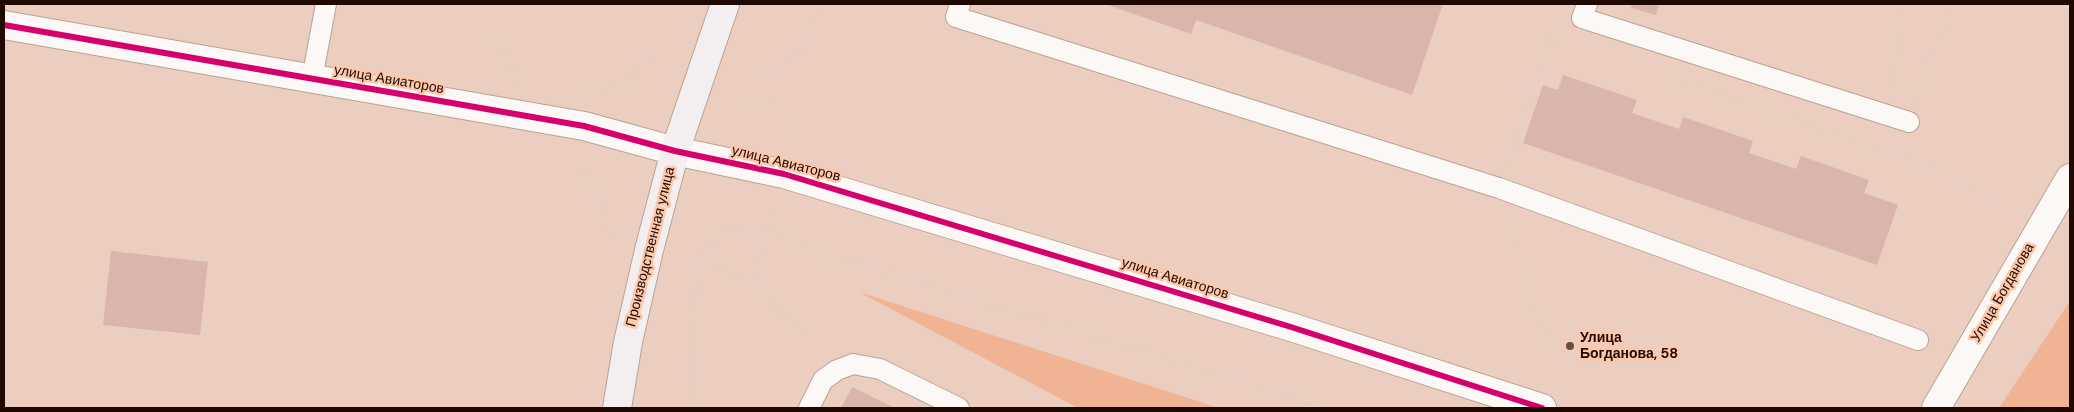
<!DOCTYPE html>
<meta charset="utf-8">
<style>
body{margin:0}
#map{position:relative;width:2074px;height:412px;overflow:hidden;background:#ebcebf;font-family:"DM Sans",sans-serif}
canvas{display:block}
.frame{position:absolute;inset:0;border:5px solid #200901;pointer-events:none}
</style>
<div id="map">
<canvas width="2074" height="412"></canvas>
<div class="frame"></div>
</div>
<script>
const g = document.querySelector('canvas').getContext('2d');
g.lineJoin = 'round';
function fillPath(path, color) {
  g.fillStyle = color;
  g.fill(path, 'evenodd');
}
function poly(rows) {
  const path = new Path2D();
  for (const r of rows) {
    path.moveTo(r[0], r[1]);
    for (let i = 2; i < r.length; i += 2) path.lineTo(r[i], r[i + 1]);
  }
  return path;
}
function strokePath(path, color, width, dash) {
  g.strokeStyle = color;
  g.lineWidth = width;
  g.lineCap = dash ? 'butt' : 'round';
  g.setLineDash(dash || []);
  g.stroke(path);
}
function drawText(font, color, halo, rows, align = 'center') {
  g.font = font + ' "DM Sans",sans-serif';
  g.lineWidth = 5;
  g.setLineDash([]);
  g.textBaseline = 'middle';
  g.strokeStyle = halo;
  g.fillStyle = color;
  for (const [text, x, y, turn = 0] of rows) {
    g.save();
    g.translate(x, y);
    g.rotate((+turn || 0) * Math.PI / 180);
    g.textAlign = isNaN(turn) ? turn : align;
    if (halo) g.strokeText(text, 0, 0);
    g.fillText(text, 0, 0);
    g.restore();
  }
}
const green = poly([
 [859,292,1219,408,1078,408],
 [2070,301,2070,408,1999,408]
]);
const building = poly([
 [1105,4,1443,4,1412,95,1196,20,1191,34],
 [1632,4,1659,4,1656,15,1631,8],
 [1563,75,1637,100,1632,113,1679,129,1683,117,1753,141,1749,153,1796,169,1801,156,1869,180,1864,193,1898,205,1877,265,1523,143,1543,85,1558,90],
 [111,251,208,262,200,335,103,325],
 [852,387,895,408,841,408]
]);
const path = poly([
 [488,29,520,82],
 [1551,37,1567,43],
 [763,76,796,58,813,19,830,4],
 [1665,76,1910,158,2002,199],
 [1893,85,1900,4],
 [585,92,605,91,624,85,636,73,643,54,664,65],
 [750,96,774,101],
 [1917,96,1951,4],
 [794,139,801,115],
 [1507,164,1555,26],
 [573,168,590,178,613,240],
 [1508,220,1547,349],
 [700,262,754,279,803,336],
 [754,279,773,209],
 [690,408,692,398,692,327,700,262,713,242,729,226,767,229,828,255,1330,408]
]);
const service = poly([
 [960,4,956,17,1499,188,1918,340],
 [1587,4,1582,18,1909,122],
 [312,79,326,4],
 [809,408,823,380,837,370,853,364,880,369,959,408]
]);
const minor = poly([
 [4,25,584,126,675,151]
]);
const tertiary = poly([
 [675,151,784,174,1291,327,1542,408],
 [1936,408,2070,178]
]);
const secondary = poly([
 [617,408,628,342,649,250,675,151,725,4]
]);
const cycleway = poly([
 [4,25,584,126,675,151,784,174,1291,327,1542,408]
]);
const markers = [
 [1570,346,5,"#674e44"]
];
const streetNames = [
 ["улица Авиаторов",389,80,10],
 ["улица Авиаторов",786,164,14],
 ["Производственная улица",651,247,-76],
 ["улица Авиаторов",1175,279,17],
 ["Улица Богданова",2003,293,-60]
];
const poiNames = [
 ["Улица",1580,338],
 ["Богданова, 58",1580,354]
];
fillPath(green, '#f0b495');
fillPath(building, '#d9b5ac');
strokePath(service, '#bba295', 22);
strokePath(minor, '#bba295', 30);
strokePath(tertiary, '#bba295', 30);
strokePath(secondary, '#bba295', 30);
strokePath(path, '#ddd3ce', 3, [1, 4]);
strokePath(service, '#fcf8f5', 20);
strokePath(minor, '#fcf8f5', 28);
strokePath(tertiary, '#fcf8f5', 28);
strokePath(secondary, '#f3eeef', 28);
strokePath(cycleway, '#d6006c', 6);
for (const [x, y, r, color] of markers) {
  const dot = new Path2D();
  dot.arc(x, y, r, 0, 2 * Math.PI);
  g.fillStyle = color;
  g.fill(dot);
  strokePath(dot, '#fec8ac', 2);
}
drawText('14px', '#200901', '#fec8ac', streetNames);
drawText('bold 14px', '#200901', '#fec8ac', poiNames, 'left');
</script>
